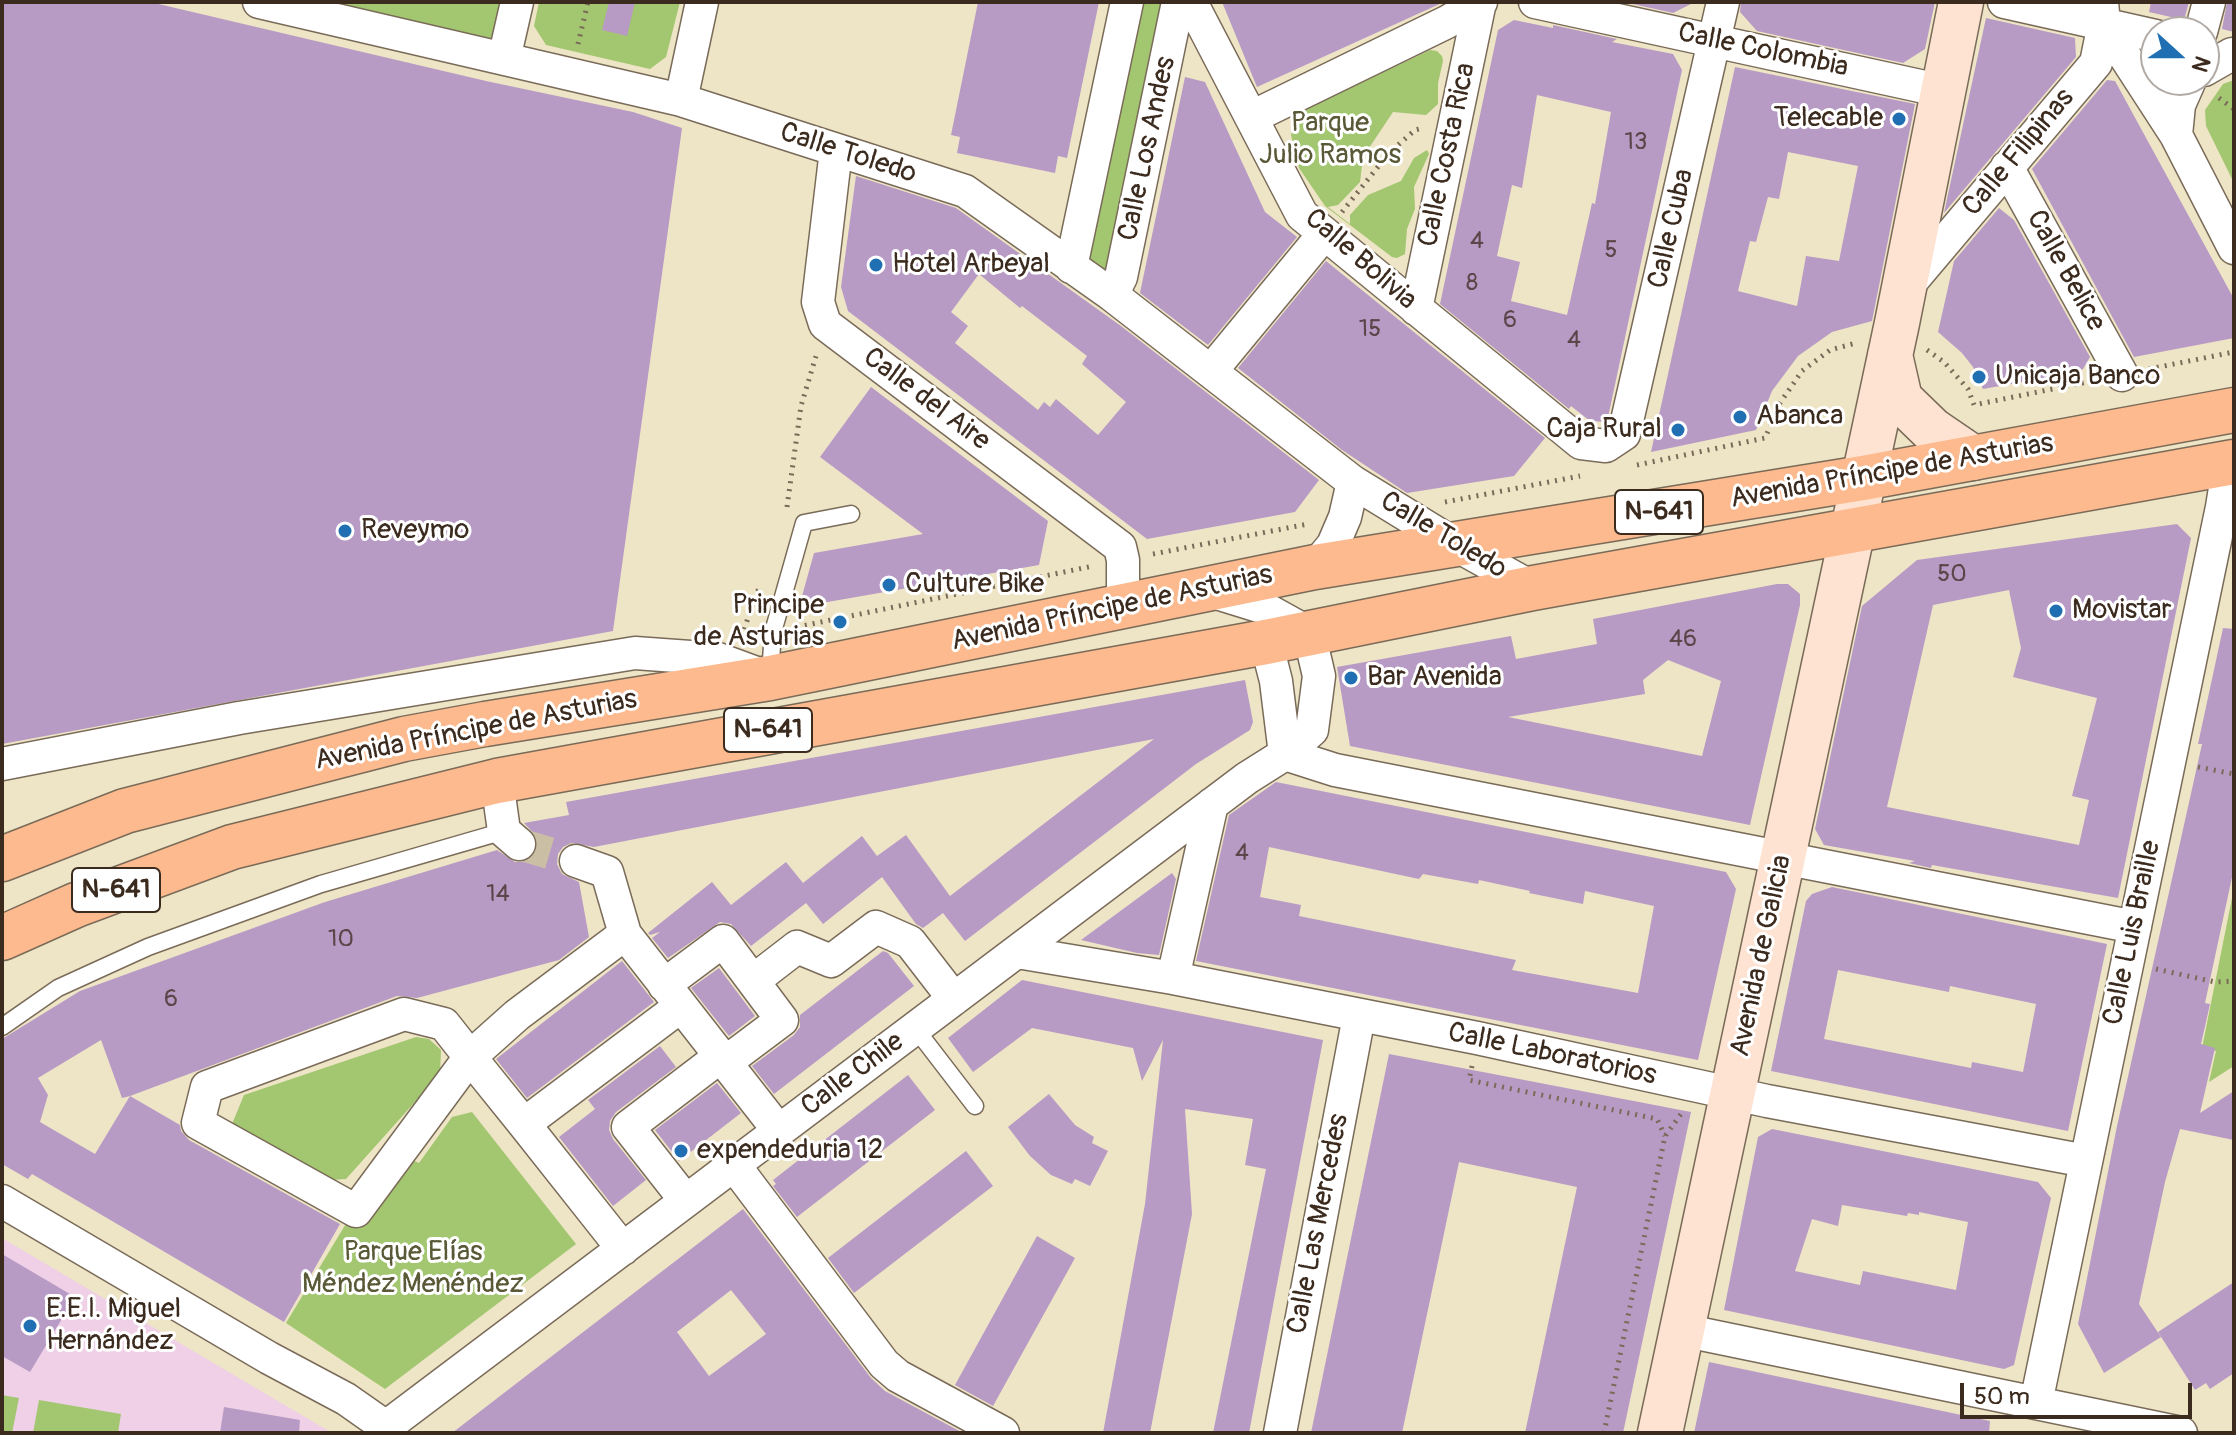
<!DOCTYPE html>
<meta charset="utf-8">
<style>
body{margin:0}
#map{position:relative;width:2236px;height:1435px;overflow:hidden;background:#eee4c6;font-family:Pangolin,sans-serif}
canvas{display:block}
.frame{position:absolute;inset:0;border:4px solid #3b2a1e;pointer-events:none}
.north{position:absolute;left:2140px;top:16px;width:80px;height:80px;box-sizing:border-box;background:#fff;border:2px solid #b1aaa5;border-radius:50%;rotate:111deg;font-size:22px;font-weight:700;line-height:32px;text-align:center;color:#3b2a1e}
.north::after{content:'';display:block;margin:auto;width:28px;height:36px;background:#1f6fb2;clip-path:polygon(50% 0,100% 100%,50% 72%,0 100%)}
.scale{position:absolute;left:1960px;top:1383px;width:232px;height:36px;box-sizing:border-box;border:4px solid #3b2a1e;border-top:0;padding-left:10px;font-size:24px;line-height:28px;white-space:nowrap;color:#3b2a1e;-webkit-text-stroke:6px #fff;paint-order:stroke}
</style>
<div id="map">
<canvas width="2236" height="1435"></canvas>
<div class="frame"></div>
<div class="north">N</div>
<div class="scale">50 m</div>
</div>
<script>
const g = document.querySelector('canvas').getContext('2d');
g.lineJoin = 'round';
function fillPath(path, color) {
  g.fillStyle = color;
  g.fill(path, 'evenodd');
}
function poly(rows) {
  const path = new Path2D();
  for (const r of rows) {
    path.moveTo(r[0], r[1]);
    for (let i = 2; i < r.length; i += 2) path.lineTo(r[i], r[i + 1]);
  }
  return path;
}
function strokePath(path, color, width, dash) {
  g.strokeStyle = color;
  g.lineWidth = width;
  g.lineCap = dash ? 'butt' : 'round';
  g.setLineDash(dash || []);
  g.stroke(path);
}
function drawText(font, color, halo, rows, align = 'center') {
  g.font = font + ' Pangolin,sans-serif';
  g.lineWidth = 6;
  g.setLineDash([]);
  g.textBaseline = 'middle';
  g.strokeStyle = halo;
  g.fillStyle = color;
  for (const [text, x, y, turn = 0] of rows) {
    g.save();
    g.translate(x, y);
    g.rotate((+turn || 0) * Math.PI / 180);
    g.textAlign = isNaN(turn) ? turn : align;
    if (halo) g.strokeText(text, 0, 0);
    g.fillText(text, 0, 0);
    g.restore();
  }
}
const built = poly([
 [2,1238,332,1433,2,1433]
]);
const green = poly([
 [259,2,517,2,504,59],
 [539,2,680,2,666,57,650,69,546,45,534,26],
 [1127,2,1178,2,1121,277,1071,267],
 [1430,50,1437,51,1442,56,1443,61,1438,83,1438,104,1426,115,1393,112,1363,157,1360,182,1338,205,1328,207,1350,224,1350,215,1368,195,1401,181,1414,158,1427,150,1429,154,1414,187,1415,209,1407,229,1405,254,1397,258,1392,257,1325,206,1299,168,1291,135,1295,122,1306,109],
 [2234,80,2234,183,2206,126,2205,110,2223,84],
 [2234,888,2234,1066,2209,1082,2216,1051,2202,1048],
 [416,1037,429,1039,441,1050,440,1074,346,1179,329,1180,232,1124,244,1095],
 [472,1112,576,1244,385,1389,286,1323,350,1217,406,1157,419,1163,452,1117],
 [2,1395,19,1398,12,1433,2,1433],
 [39,1400,121,1414,118,1433,33,1433]
]);
const building = poly([
 [2,2,150,2,486,81,633,112,682,128,613,631,2,744],
 [609,2,635,2,627,36,602,30],
 [978,2,1099,2,1067,158,1058,156,1055,173,957,153,960,137,951,135],
 [1222,2,1444,2,1257,87],
 [1624,2,1695,2,1673,13],
 [1741,2,1935,2,1925,49,1903,63,1757,31,1740,12],
 [2151,2,2189,2,2184,20,2149,12],
 [2227,2,2234,2,2234,32,2222,29],
 [1986,18,2075,38,2076,57,1944,213],
 [1514,20,1553,28,1553,25,1617,39,1612,42,1673,54,1682,70,1607,422,1590,421,1571,406,1569,409,1440,304,1498,30],
 [1537,95,1611,112,1595,204,1592,203,1567,315,1511,301,1520,262,1497,256,1512,185,1522,188],
 [1735,67,1915,104,1872,321,1832,332,1798,356,1772,391,1756,430,1651,452],
 [1788,152,1858,166,1839,261,1806,256,1797,306,1738,291,1750,241,1756,242,1768,197,1779,199],
 [1185,77,1205,82,1265,212,1297,237,1208,345,1140,293],
 [2107,80,2115,81,2234,299,2234,338,2134,357,2032,169],
 [856,176,956,208,1121,326,1319,480,1295,512,1147,539,848,311,841,287],
 [979,274,1020,308,1022,306,1087,356,1082,364,1126,402,1098,435,1056,399,1050,407,1044,402,1038,410,955,343,968,326,951,312],
 [1999,208,2014,220,2090,357,2083,369,2074,373,1983,389,1973,367,1962,353,1938,332,1954,261],
 [1326,261,1545,438,1514,476,1407,493,1342,450,1238,368],
 [871,387,1048,521,1039,565,799,607,814,553,923,534,820,457],
 [2177,524,2191,538,2118,898,1932,865,1931,868,1909,863,1915,861,1824,845,1815,829,1862,606,1917,560],
 [2009,590,2021,648,2013,677,2097,698,2072,796,2089,800,2079,845,1887,807,1933,605],
 [1777,584,1788,584,1800,594,1800,605,1750,825,1350,746,1337,667,1511,636,1516,659,1597,644,1593,619],
 [1668,660,1721,681,1702,756,1508,717,1645,694,1643,680],
 [2223,628,2234,629,2234,868,2205,1003,2210,1004,2201,1044,2215,1048,2200,1113,2234,1091,2234,1140,2180,1129,2165,1182,2139,1304,2161,1337,2104,1373,2078,1324,2117,1126,2202,744,2198,744],
 [1245,680,1253,722,1250,730,1196,764,965,941,943,913,923,928,916,924,882,877,823,924,806,903,751,946,731,924,720,922,668,958,652,938,660,932,650,935,648,933,712,882,731,905,786,862,803,883,862,836,877,856,906,835,950,896,1154,739,594,847,572,843,563,847,558,854,557,864,562,874,579,882,589,937,559,960,417,998,397,996,130,1096,180,1125,181,1131,189,1140,340,1224,284,1322,32,1174,28,1179,2,1164,2,1039,80,991,325,902,497,850,515,862,526,862,534,856,538,847,537,837,524,823,569,815,566,802],
 [101,1040,122,1098,130,1096,95,1154,40,1122,48,1095,38,1078],
 [1276,782,1726,872,1736,889,1698,1060,1196,961,1229,815],
 [1269,847,1419,879,1423,874,1478,884,1479,880,1530,891,1529,893,1583,904,1585,891,1654,906,1638,993,1512,970,1516,960,1299,916,1301,905,1260,897],
 [1172,873,1176,879,1159,955,1137,953,1081,940],
 [1832,887,2107,944,2068,1131,1771,1071,1806,901,1812,894],
 [1838,970,1949,992,1950,986,2036,1004,2023,1072,1972,1062,1971,1068,1824,1039],
 [883,951,888,953,914,986,774,1094,752,1066,794,1035,800,1027,800,1015],
 [622,961,654,1002,527,1098,496,1059],
 [719,968,755,1016,729,1036,691,988],
 [1022,980,1323,1040,1249,1433,1213,1433,1266,1169,1245,1165,1253,1119,1185,1109,1192,1214,1150,1433,1103,1433,1145,1204,1163,1040,1142,1081,1133,1048,1032,1028,973,1072,948,1038],
 [660,1046,676,1067,616,1112,610,1121,609,1130,613,1139,646,1180,613,1206,559,1137,595,1109,588,1100],
 [1389,1054,1691,1112,1623,1433,1525,1433,1577,1187,1459,1162,1402,1433,1311,1433],
 [908,1075,935,1110,797,1217,773,1186,776,1184,773,1180],
 [717,1083,741,1113,679,1161,655,1130],
 [1049,1094,1075,1125,1094,1137,1092,1143,1108,1151,1090,1186,1075,1179,1072,1184,1051,1175,1030,1156,1008,1127],
 [1772,1129,2038,1182,2051,1198,2014,1365,2004,1369,1724,1310,1758,1137],
 [1842,1205,1907,1216,1908,1213,1919,1215,1919,1212,1968,1222,1956,1290,1863,1271,1860,1285,1795,1271,1812,1219,1838,1226],
 [966,1151,993,1186,854,1293,828,1258],
 [743,1209,871,1378,885,1391,963,1433,452,1433],
 [731,1290,766,1334,709,1376,677,1332],
 [1037,1236,1075,1258,993,1406,955,1385],
 [2,1254,75,1297,30,1372,2,1356],
 [2234,1282,2234,1373,2210,1389,2206,1383,2195,1390,2158,1332],
 [1709,1362,1990,1421,1989,1433,1694,1433],
 [224,1407,300,1420,299,1433,220,1433]
]);
const streetTunnel = poly([
 [519,844,576,861]
]);
const path = poly([
 [578,44,588,2],
 [2219,98,2234,109],
 [1342,212,1389,153,1415,130,1423,128],
 [1927,350,1944,362,1968,389,1974,405,2092,381],
 [2149,369,2234,352],
 [1637,465,1765,438,1780,403,1802,371,1830,350,1856,343],
 [1445,502,1580,476],
 [787,507,801,406,816,356],
 [1153,554,1308,524],
 [797,627,1093,566],
 [742,637,756,592,762,588],
 [2198,767,2234,774],
 [2156,969,2215,982,2234,981],
 [1472,1066,1469,1080,1657,1119,1665,1136],
 [1604,1433,1665,1136,1681,1114]
]);
const lane = poly([
 [770,674,773,632,804,523,851,514],
 [2,1027,58,988,148,947,321,884,504,831],
 [915,1028,975,1106]
]);
const street = poly([
 [259,2,681,100,965,191,1112,295,1353,482,1454,544,1533,588],
 [1191,2,1302,215,1581,443,1606,446,1624,434,1723,2],
 [1535,2,1943,91],
 [2004,2,2156,36],
 [2104,24,2176,135,2234,248],
 [2201,32,2209,2],
 [504,59,517,2],
 [2204,70,2232,54],
 [681,100,702,2],
 [1252,117,1447,22,1481,2],
 [2176,135,2179,105,2190,80],
 [836,150,818,302,825,324,1120,547,1123,560,1123,607],
 [2007,167,2122,375],
 [1071,267,1127,2],
 [1905,289,2096,63,2104,24,2102,2],
 [1112,295,1121,277,1178,2],
 [1416,309,1480,2],
 [1211,371,1324,234],
 [1315,567,1333,545,1345,517,1353,482],
 [1266,642,1276,681,1285,754],
 [1285,754,1335,770,2135,927],
 [2,764,239,718,635,653,718,659,767,677],
 [497,781,504,831,519,844],
 [576,861,607,872,625,934,517,1015,470,1057,356,1211,198,1123,207,1087,404,1014,444,1024,470,1057,524,1124,623,1249],
 [625,934,779,1131],
 [1017,952,1173,978,1477,1038,1767,1101,2086,1161],
 [1173,978,1212,804],
 [753,981,797,947,831,961,876,927,910,942,954,999],
 [664,985,723,941,782,1020,726,1062],
 [524,1124,681,1006],
 [734,1165,884,1364,898,1376,1003,1433],
 [2,1201,269,1358,346,1399,386,1427,389,1433],
 [686,1201,628,1127,721,1056],
 [1682,1330,2181,1433],
 [2036,1403,2222,507,2229,463],
 [386,1427,1247,778,1285,754,1312,730,1319,676,1309,633,1262,607,1207,590],
 [1280,1433,1359,1016]
]);
const secondary = poly([
 [1890,355,1900,399,1932,430,1973,458],
 [1660,1433,1897,323,1961,2]
]);
const highway = poly([
 [2,859,125,811,404,739,485,724,770,678,1315,567,1863,478,2234,410],
 [2,938,76,905,232,847,497,781,1266,642,1533,588,2234,462]
]);
const markers = [
 [1899,119,8,"#1f6fb2"],
 [876,265,8,"#1f6fb2"],
 [1979,377,8,"#1f6fb2"],
 [1740,417,8,"#1f6fb2"],
 [1678,430,8,"#1f6fb2"],
 [345,531,8,"#1f6fb2"],
 [889,585,8,"#1f6fb2"],
 [2056,611,8,"#1f6fb2"],
 [840,622,8,"#1f6fb2"],
 [1351,678,8,"#1f6fb2"],
 [681,1151,8,"#1f6fb2"],
 [30,1326,8,"#1f6fb2"]
];
const numberNames = [
 ["13",1636,143],
 ["4",1477,242],
 ["5",1611,251],
 ["8",1472,284],
 ["6",1510,321],
 ["15",1370,330],
 ["4",1574,341],
 ["50",1952,575],
 ["46",1683,640],
 ["4",1242,854],
 ["14",498,895],
 ["10",341,940],
 ["6",171,1000]
];
const shields = [
 [1659,512,88],
 [768,730,88],
 [116,890,88]
];
const shieldNames = [
 ["N-641",1659,512],
 ["N-641",768,730],
 ["N-641",116,890]
];
const streetNames = [
 ["Calle Colombia",1763,51,12],
 ["Calle Los Andes",1148,149,-78],
 ["Calle Filipinas",2019,153,-50],
 ["Calle Toledo",848,154,18],
 ["Calle Costa Rica",1448,155,-78],
 ["Calle Cuba",1672,229,-77],
 ["Calle Bolivia",1360,260,41],
 ["Calle Belice",2065,271,61],
 ["Calle del Aire",926,400,37],
 ["Avenida Príncipe de Asturias",1892,472,-10],
 ["Calle Toledo",1443,536,31],
 ["Avenida Príncipe de Asturias",1112,609,-12],
 ["Avenida Príncipe de Asturias",476,731,-11],
 ["Calle Luis Braille",2133,933,-78],
 ["Avenida de Galicia",1762,956,-78],
 ["Calle Laboratorios",1552,1055,12],
 ["Calle Chile",853,1075,-37],
 ["Calle Las Mercedes",1319,1224,-79]
];
const poiNames = [
 ["Telecable",1883,119,"right"],
 ["Hotel Arbeyal",892,265],
 ["Unicaja Banco",1995,377],
 ["Abanca",1756,417],
 ["Caja Rural",1662,430,"right"],
 ["Reveymo",361,531],
 ["Culture Bike",905,585],
 ["Principe",824,606,"right"],
 ["de Asturias",824,638,"right"],
 ["Movistar",2072,611],
 ["Bar Avenida",1367,678],
 ["expendeduria 12",697,1151],
 ["E.E.I. Miguel",46,1310],
 ["Hernández",46,1342]
];
const parkNames = [
 ["Parque",1330,124],
 ["Julio Ramos",1330,156],
 ["Parque Elías",413,1253],
 ["Méndez Menéndez",413,1285]
];
fillPath(built, '#efd0e6');
fillPath(green, '#a3c670');
fillPath(building, '#b79bc5');
strokePath(streetTunnel, '#cabfa4', 32, [32, 16]);
strokePath(lane, '#7a6b59', 19);
strokePath(street, '#7a6b59', 35);
strokePath(secondary, '#7a6b59', 47);
strokePath(highway, '#7a6b59', 47);
strokePath(path, '#7a6b59', 5, [2, 6]);
strokePath(lane, '#fff', 16);
strokePath(street, '#fff', 32);
strokePath(secondary, '#fee3d2', 44);
strokePath(highway, '#fcba8e', 44);
for (const [x, y, r, color] of markers) {
  const dot = new Path2D();
  dot.arc(x, y, r, 0, 2 * Math.PI);
  g.fillStyle = color;
  g.fill(dot);
  strokePath(dot, '#fff', 3);
}
drawText('24px', '#5a4648', null, numberNames);
for (const [x, y, w] of shields) {
  const box = new Path2D();
  box.roundRect(x - w / 2, y - 22, w, 44, 6);
  g.fillStyle = '#fff';
  g.fill(box);
  strokePath(box, '#3b2a1e', 2);
}
drawText('bold 26px', '#3b2a1e', null, shieldNames);
drawText('28px', '#3b2a1e', '#fff', streetNames);
drawText('28px', '#3b2a1e', '#fff', poiNames, 'left');
drawText('28px', '#5a5937', '#fff', parkNames);
</script>
